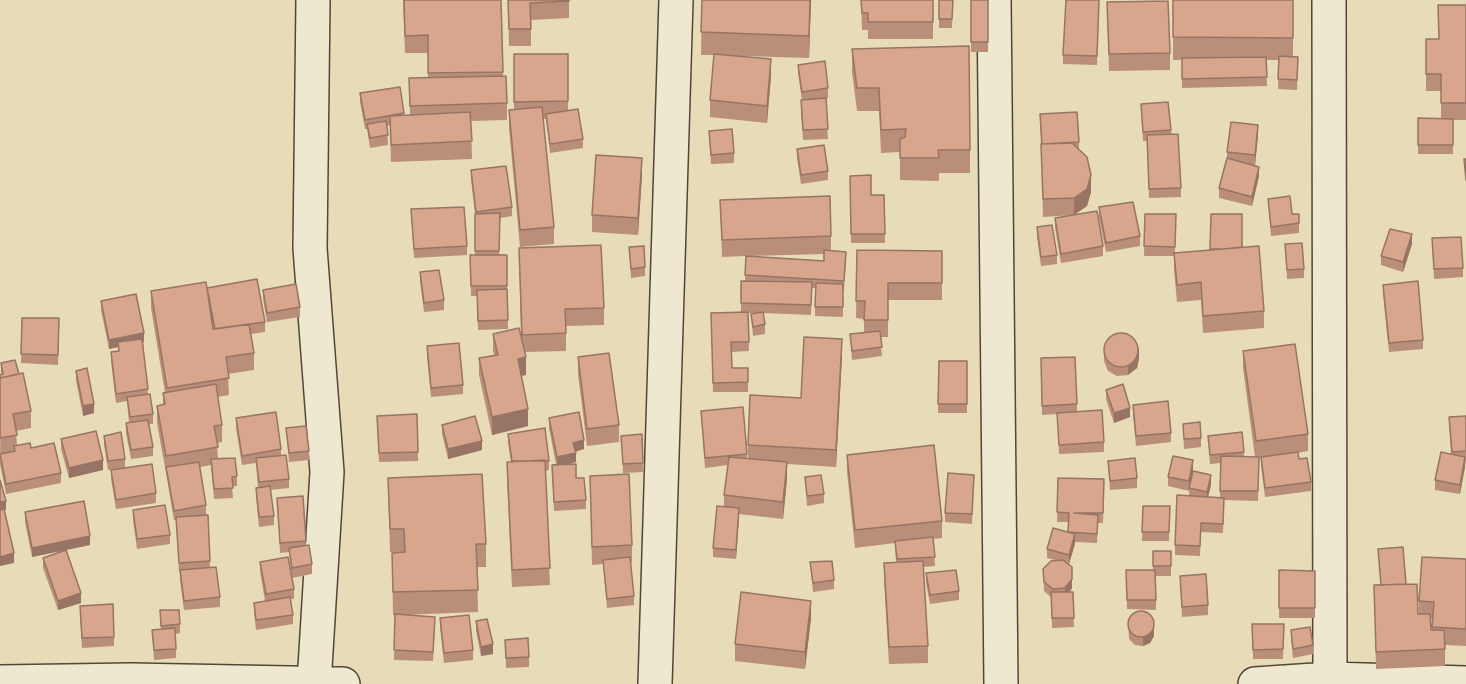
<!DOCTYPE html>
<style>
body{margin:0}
canvas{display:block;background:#e7dbb8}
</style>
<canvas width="1466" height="684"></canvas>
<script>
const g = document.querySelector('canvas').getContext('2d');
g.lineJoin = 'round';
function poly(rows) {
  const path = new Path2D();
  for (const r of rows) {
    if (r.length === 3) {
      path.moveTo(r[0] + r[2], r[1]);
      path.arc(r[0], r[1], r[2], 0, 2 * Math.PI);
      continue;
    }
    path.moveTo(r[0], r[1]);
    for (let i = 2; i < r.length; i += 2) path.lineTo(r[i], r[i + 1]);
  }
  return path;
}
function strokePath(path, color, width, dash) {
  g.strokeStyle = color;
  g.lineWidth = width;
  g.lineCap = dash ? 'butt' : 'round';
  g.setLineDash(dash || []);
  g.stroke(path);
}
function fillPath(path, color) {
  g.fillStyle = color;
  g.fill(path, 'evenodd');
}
const minor = poly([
 [313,0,310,248,327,472,314,684],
 [994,0,1001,684],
 [1329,0,1330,684],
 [0,682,131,680,343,684],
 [655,684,676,0],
 [1255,684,1330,679,1466,683]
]);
const wall = poly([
 [403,0,501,0,503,76,507,103,507,120,471,121,472,159,391,162,390,125,387,126,388,145,370,148,367,129,365,129,360,102,360,93,400,87,404,115,410,115,409,78,428,78,428,53,405,53],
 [508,0,569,0,569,18,531,20,531,46,509,46],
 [702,0,811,0,809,58,742,56,771,76,767,123,710,117,710,100,714,55,701,55],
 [861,0,933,0,933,39,868,39,868,30,862,30],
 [939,0,953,0,952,28,939,28],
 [971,0,988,0,988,52,971,52],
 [1099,0,1097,65,1063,64,1063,55],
 [1173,0,1293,0,1293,57,1298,57,1297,90,1278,89,1279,60,1266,60,1267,86,1182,88,1182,60,1173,60],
 [1107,2,1170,53,1170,70,1109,71],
 [1466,5,1466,120,1453,120,1453,154,1418,154,1418,118,1441,119,1441,91,1426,91,1426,39,1438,39],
 [852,49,970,150,970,173,939,173,939,181,900,180,900,152,881,153,879,111,857,111,852,72],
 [514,54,568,54,568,111,583,139,583,148,550,153,546,119,543,119,554,227,554,244,520,247,509,128,509,110,514,110],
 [798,65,828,88,828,98,825,98,828,139,803,140,801,110,801,100,802,100,798,74],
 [1141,104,1171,130,1181,188,1181,197,1149,198,1147,141,1143,141],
 [1040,114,1079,142,1079,149,1091,192,1087,206,1074,215,1043,217],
 [709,131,734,153,734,163,711,164],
 [1258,135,1255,165,1259,176,1252,206,1219,198,1219,188,1227,160,1227,152],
 [797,149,828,171,828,180,801,184,797,158],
 [471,170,512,207,512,216,500,218,499,255,507,255,507,289,508,329,478,330,477,296,471,296,470,255,475,255,475,214,471,179],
 [642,175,638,235,592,232,592,215],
 [850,176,871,195,884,195,885,243,851,243],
 [1268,199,1292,214,1299,223,1299,233,1271,236],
 [720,200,831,236,831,251,846,261,844,290,843,290,843,317,815,316,815,288,812,288,811,315,763,313,765,324,765,334,753,336,751,314,757,313,748,313,749,351,731,352,732,368,748,368,748,392,713,392,711,313,741,312,741,281,745,281,746,256,722,257],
 [824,254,824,261,749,256],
 [1099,207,1140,236,1140,246,1106,252,1099,217],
 [411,209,467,246,467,255,414,258],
 [1145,214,1176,214,1175,253,1210,250,1210,249,1242,247,1264,311,1264,328,1203,333,1201,300,1177,302,1174,270,1174,256,1144,256],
 [1055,218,1103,246,1103,256,1061,263,1055,228],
 [1037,227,1057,255,1057,264,1041,266,1037,237],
 [1432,238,1463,268,1463,277,1434,279],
 [1285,244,1304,269,1304,278,1287,279],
 [1412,244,1403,272,1381,265,1381,256],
 [629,247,645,267,645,276,631,278],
 [519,248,604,308,604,325,566,326,566,351,524,352,526,375,521,376,528,426,492,435,479,375,479,358,494,355,493,351,493,334,521,340],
 [857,250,942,251,942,300,888,300,888,337,880,337,882,356,852,360,850,334,864,333,864,319,856,318],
 [420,272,444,300,444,310,424,312,420,281],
 [1383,285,1423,340,1423,349,1389,352,1383,294],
 [207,290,265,322,265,332,251,334,254,353,254,370,228,374,229,395,218,397,222,425,222,442,217,443,218,459,237,476,237,486,232,486,233,498,214,499,211,465,200,467,206,505,206,515,208,515,210,567,220,597,220,607,184,610,180,580,180,572,179,572,176,520,174,520,166,473,157,423,157,406,163,405,163,393,165,393,151,308,151,291],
 [263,290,300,307,300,317,267,322,263,299],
 [101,301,144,342,143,342,148,394,153,414,153,424,149,424,153,447,153,456,131,459,126,433,126,423,129,423,127,401,116,403,111,361,111,352,118,351,118,347,109,349,101,310],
 [22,318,59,318,58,365,21,363],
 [427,346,463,385,463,394,431,397,427,356],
 [1243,351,1308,434,1308,451,1298,453,1299,459,1311,482,1311,491,1265,497,1261,466,1261,458,1259,458,1258,501,1224,500,1223,533,1201,532,1200,556,1175,555,1175,545,1189,496,1189,488,1211,485,1208,497,1220,498,1220,463,1210,464,1208,436,1244,452,1244,456,1255,457,1243,368],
 [1104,352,1139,358,1137,368,1128,375,1117,376,1108,371,1104,361],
 [842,356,836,467,787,464,787,479,783,519,739,514,736,559,713,557,713,548,724,507,724,495,728,465,705,468,701,411,747,454,747,458,748,459,748,445,801,398],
 [578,357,619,425,619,442,587,446,578,374],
 [939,361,967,361,967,413,938,413],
 [1,363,19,374,31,411,31,428,16,431,17,446,31,448,61,473,61,483,6,494,0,464],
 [1041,367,1077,404,1077,412,1104,442,1104,452,1059,454,1057,414,1042,415],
 [76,371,94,413,83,416,76,380],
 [1106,390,1130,417,1114,423,1106,399],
 [1133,405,1171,433,1171,442,1136,446,1133,414],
 [417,414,418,461,379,462,377,425],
 [1466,416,1466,460,1460,494,1435,490,1435,480,1451,454,1449,417],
 [236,418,281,449,281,456,289,479,289,488,270,490,274,516,274,525,259,527,256,497,256,488,258,487,256,463,242,465,236,428],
 [549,418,584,449,575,452,576,462,569,464,586,500,586,509,554,511,552,465,556,464,549,428],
 [1183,424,1201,438,1201,447,1184,449],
 [442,425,482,450,448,459,442,434],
 [286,428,309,451,309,460,289,462],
 [508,434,549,461,549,470,545,471,550,585,512,587,507,479,507,462,511,462,508,443],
 [642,434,643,472,623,473,621,436],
 [104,436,125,459,125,468,108,470,104,445],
 [61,439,103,470,69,478,61,449],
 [847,455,942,521,942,538,933,539,935,566,923,567,928,646,928,663,889,664,884,580,884,563,896,562,895,543,855,548,847,472],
 [1108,461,1137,478,1137,488,1110,490],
 [111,470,156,493,156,503,116,509,111,479],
 [1193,470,1189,491,1168,486,1168,477],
 [974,475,972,524,945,522,945,513],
 [590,476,632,545,632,562,630,562,634,596,634,605,607,608,603,564,592,565],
 [805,477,824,494,824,503,807,506],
 [388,478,486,544,486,567,477,567,478,612,401,615,435,626,433,661,394,660,395,615,393,615,392,553,404,552,390,552],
 [1058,478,1104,479,1103,523,1098,523,1097,543,1075,542,1069,564,1072,588,1070,592,1073,592,1074,627,1052,628,1051,597,1044,591,1043,569,1055,560,1047,558,1047,549,1068,532,1068,522,1057,522],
 [303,496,306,546,312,564,312,574,292,578,289,552,280,553,277,498],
 [1143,506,1170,506,1169,541,1142,541],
 [133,510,170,535,170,544,137,549,133,520],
 [25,512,90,545,32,557,25,522],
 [1378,549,1406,584,1418,614,1419,614,1419,601,1466,559,1466,646,1445,645,1445,666,1376,669,1374,585,1381,585],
 [1431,619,1432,619,1432,630,1431,630],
 [1153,551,1171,551,1171,576,1156,576,1156,610,1127,609,1126,570,1153,570],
 [43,558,81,603,58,610,43,568],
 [260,562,294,589,294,599,290,599,293,615,293,624,256,630,254,612,254,603,265,601,260,571],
 [810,562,834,580,834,589,813,592],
 [1279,570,1315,571,1315,618,1279,618],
 [926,573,959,591,959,600,930,604,926,583],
 [1180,576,1208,605,1208,615,1182,617],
 [160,610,180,624,180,633,176,634,176,658,154,660,152,630,161,629],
 [80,615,114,637,114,646,82,648],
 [440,618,473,650,473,660,444,663,440,627],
 [811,618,805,669,735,661,735,644],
 [476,621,493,654,481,656,476,631],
 [1128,621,1154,636,1150,643,1143,646,1135,645,1129,639],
 [1252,624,1284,624,1283,659,1253,659],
 [1291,630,1313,645,1313,654,1293,658,1291,639],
 [505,640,529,657,529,667,506,668]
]);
const shadedWall = poly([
 [810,0,811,0,809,58,809,36],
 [771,59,771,76,767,123,767,106],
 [1258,125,1258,135,1255,165,1255,155],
 [642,158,642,175,638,235,638,218],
 [1259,167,1259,176,1252,206,1252,197],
 [1091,175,1091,192,1087,206,1074,215,1074,198],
 [1412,234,1412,244,1403,272,1403,262],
 [144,333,144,342,118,347,118,342,118,347,109,349,109,340],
 [842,339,842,356,836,467,836,450],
 [1139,348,1139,358,1137,368,1128,375,1128,366],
 [526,357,526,375,518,376,518,359],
 [94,404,94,413,83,416,83,406],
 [1130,408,1130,417,1114,423,1114,413],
 [528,409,528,426,492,435,492,417],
 [584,440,584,449,573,452,573,443],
 [482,441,482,450,448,459,448,449],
 [576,453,576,462,557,467,557,457],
 [1465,457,1465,467,1460,494,1460,485],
 [103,460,103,470,69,478,69,468],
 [1193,460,1193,470,1189,491,1189,481],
 [787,462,787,479,783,519,783,502],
 [1211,475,1211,485,1207,501,1207,492],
 [6,501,6,510,0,511,0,502],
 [739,508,739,517,736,559,736,550],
 [1075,534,1075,544,1069,564,1069,555],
 [90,536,90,545,32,557,32,548],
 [14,553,14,563,0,566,0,557],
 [1072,579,1072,588,1065,598,1065,588],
 [81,593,81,603,58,610,58,601],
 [811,601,811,618,805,669,805,652],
 [1154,626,1154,636,1150,643,1143,646,1143,637],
 [493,644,493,654,481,656,481,647]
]);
const building = poly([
 [404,0,501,0,503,72,428,73,428,35,405,36,404,0],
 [508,0,569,0,569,1,530,3,531,29,509,29,508,0],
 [702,0,810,0,809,36,701,32,702,0],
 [861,0,933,0,933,22,868,22,868,13,862,13,861,0],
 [939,0,953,0,952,19,939,19,939,0],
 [971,0,988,0,988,42,971,42,971,0],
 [1066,0,1099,0,1097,56,1063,55,1066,0],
 [1173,0,1293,0,1293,38,1173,37,1173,0],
 [1168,1,1170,53,1109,54,1107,2,1168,1],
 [1438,5,1466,5,1466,103,1441,103,1441,74,1426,74,1426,39,1439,39,1438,5],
 [969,46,970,150,938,150,939,158,900,158,900,139,905,137,906,129,881,130,879,88,857,88,852,49,969,46],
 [514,54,568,54,568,101,514,102,514,54],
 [714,54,771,59,767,106,710,100,714,54],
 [1279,56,1298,57,1297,80,1278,79,1279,56],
 [1266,57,1267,77,1182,79,1182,58,1266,57],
 [825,61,828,88,802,92,798,65,825,61],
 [506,76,507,103,410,106,409,78,506,76],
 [400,87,404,113,365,120,360,93,400,87],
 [826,98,828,129,803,130,801,100,826,98],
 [1168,102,1171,130,1143,132,1141,104,1168,102],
 [542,107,554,227,520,230,509,110,542,107],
 [578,109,583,139,550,144,546,114,578,109],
 [470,112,472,141,391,145,390,116,470,112],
 [1077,112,1079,142,1042,144,1040,114,1077,112],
 [1418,118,1453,119,1453,145,1418,145,1418,118],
 [386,121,388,135,370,138,367,124,386,121],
 [1231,122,1258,125,1255,155,1227,152,1231,122],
 [732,129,734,153,711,155,709,131,732,129],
 [1178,134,1181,188,1149,189,1147,135,1178,134],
 [1072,143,1087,157,1091,175,1087,189,1074,198,1043,199,1041,144,1072,143],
 [824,145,828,171,801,175,797,149,824,145],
 [596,155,642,158,638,218,592,215,596,155],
 [1227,158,1259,167,1252,197,1219,188,1227,158],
 [1464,159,1466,159,1466,180,1464,159],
 [506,166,512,207,476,212,471,170,506,166],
 [871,175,871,195,884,195,885,234,851,234,850,176,871,175],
 [830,196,831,236,722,240,720,200,830,196],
 [1290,196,1292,214,1299,214,1299,223,1271,227,1268,199,1290,196],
 [1133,202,1140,236,1106,243,1099,207,1133,202],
 [464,207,467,246,414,249,411,209,464,207],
 [1097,211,1103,246,1061,254,1055,218,1097,211],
 [500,213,499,251,475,251,475,214,500,213],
 [1145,214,1176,214,1175,247,1144,246,1145,214],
 [1211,214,1242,214,1242,247,1223,249,1210,249,1211,214],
 [1052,225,1057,255,1041,257,1037,227,1052,225],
 [1390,229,1412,234,1403,262,1381,256,1390,229],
 [1461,237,1463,268,1434,269,1432,238,1461,237],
 [1302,243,1304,269,1287,270,1285,244,1302,243],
 [601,245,604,308,565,309,566,333,522,335,519,248,601,245],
 [644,246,645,267,631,269,629,247,644,246],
 [1259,246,1264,311,1203,316,1201,282,1177,285,1174,253,1259,246],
 [824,250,846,252,844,281,745,275,746,256,824,261,824,250],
 [857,250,942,251,942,283,888,283,888,320,864,320,865,301,856,301,857,250],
 [470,255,507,255,507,286,471,286,470,255],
 [439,270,444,300,424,303,420,272,439,270],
 [257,279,265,322,215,329,207,288,257,279],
 [741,281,812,282,811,305,741,303,741,281],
 [1418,281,1423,340,1389,343,1383,285,1418,281],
 [206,282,213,329,249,324,254,353,226,357,229,378,167,388,151,291,206,282],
 [816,283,843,284,843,307,815,307,816,283],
 [296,284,300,307,267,313,263,290,296,284],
 [507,289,508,320,478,321,477,290,507,289],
 [136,294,144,333,109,340,101,301,136,294],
 [748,312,749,342,731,342,732,368,748,368,748,382,713,383,711,313,748,312],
 [763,312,765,324,753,327,751,314,763,312],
 [22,318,59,318,58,355,21,354,22,318],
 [519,328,526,357,518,359,528,409,492,417,479,358,498,355,493,334,519,328],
 [880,331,882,347,852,351,850,334,880,331],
 [1121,350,17],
 [804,337,842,339,836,450,748,445,750,395,801,398,804,337],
 [142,339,148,389,116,394,111,352,119,351,118,342,142,339],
 [459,343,463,385,431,388,427,346,459,343],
 [1295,344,1308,434,1256,441,1243,351,1295,344],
 [609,353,619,425,587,429,578,357,609,353],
 [1075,357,1077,404,1042,406,1041,358,1075,357],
 [15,360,19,374,0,378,0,375,3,374,1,363,15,360],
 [939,361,967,361,967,404,938,404,939,361],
 [87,368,94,404,83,406,76,371,87,368],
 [23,373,31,411,13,414,17,435,0,438,0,378,23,373],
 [216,384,222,425,214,426,218,447,166,456,157,406,165,404,163,393,216,384],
 [1123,384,1130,408,1114,413,1106,390,1123,384],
 [150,394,153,414,130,417,127,397,150,394],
 [1168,401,1171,433,1136,436,1133,405,1168,401],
 [743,407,747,454,705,458,701,411,743,407],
 [1102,410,1104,442,1059,445,1057,413,1102,410],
 [276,412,281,449,242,456,236,418,276,412],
 [579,412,584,440,573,443,576,453,557,457,549,418,579,412],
 [417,414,418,452,379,453,377,416,417,414],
 [475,416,482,441,448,449,442,425,475,416],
 [1466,416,1466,451,1452,452,1449,417,1466,416],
 [148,420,153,447,131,450,126,423,148,420],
 [1200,422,1201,438,1184,439,1183,424,1200,422],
 [306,426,309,451,289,453,286,428,306,426],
 [545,428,549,461,512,461,508,434,545,428],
 [96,431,103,460,69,468,61,439,96,431],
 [121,432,125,459,108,461,104,436,121,432],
 [1242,432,1244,452,1210,455,1208,436,1242,432],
 [642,434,643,463,623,464,621,436,642,434],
 [30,443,31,448,54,443,61,473,6,484,0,454,15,451,14,446,30,443],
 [934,445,942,521,855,530,847,455,934,445],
 [1298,452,1299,459,1307,458,1311,482,1265,488,1261,457,1298,452],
 [1441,452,1465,457,1460,485,1435,480,1441,452],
 [286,455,289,479,259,482,256,458,286,455],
 [1173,456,1193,460,1189,481,1168,477,1173,456],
 [1221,456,1259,457,1258,491,1220,491,1221,456],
 [729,457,787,462,783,502,724,495,729,457],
 [235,458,237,476,232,477,233,488,214,489,211,459,235,458],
 [1135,458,1137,478,1110,481,1108,461,1135,458],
 [545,460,550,568,512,570,507,462,545,460],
 [199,462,206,505,174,511,166,467,199,462],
 [152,464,156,493,116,500,111,470,152,464],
 [576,464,576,478,584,478,586,500,554,502,552,465,576,464],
 [1193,471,1211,475,1207,492,1189,488,1193,471],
 [948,473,974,475,972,514,945,513,948,473],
 [482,474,486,544,476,544,478,590,393,592,392,553,405,552,404,529,390,529,388,478,482,474],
 [629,474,632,545,592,547,590,476,629,474],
 [821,475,824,494,807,496,805,477,821,475],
 [1058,478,1104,479,1103,513,1074,513,1098,515,1097,534,1068,532,1069,513,1057,512,1058,478],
 [0,480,6,501,0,502,0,480],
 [270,486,274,516,259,517,256,488,270,486],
 [1177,495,1224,498,1223,524,1201,523,1200,546,1175,545,1177,495],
 [303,496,306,541,280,543,277,498,303,496],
 [84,501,90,536,32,548,25,512,84,501],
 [165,505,170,535,137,539,133,510,165,505],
 [717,506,739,508,736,550,713,548,717,506],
 [1143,506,1170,506,1169,532,1142,532,1143,506],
 [4,509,14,553,0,557,0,510,4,509],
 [208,515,210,561,179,563,176,517,208,515],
 [1053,528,1075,534,1069,555,1047,549,1053,528],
 [933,537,935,557,897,559,895,541,933,537],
 [309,545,312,564,292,568,289,548,309,545],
 [1403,547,1406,584,1381,585,1378,549,1403,547],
 [66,550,81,593,58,601,43,558,66,550],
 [1153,551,1171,551,1171,566,1153,566,1153,551],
 [288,557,294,589,266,594,260,562,288,557],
 [630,557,634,596,607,599,603,560,630,557],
 [1422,557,1466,559,1466,629,1432,627,1434,602,1419,601,1422,557],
 [1063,560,1072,567,1072,579,1065,588,1053,589,1044,582,1043,569,1051,561,1063,560],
 [832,561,834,580,813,583,810,562,832,561],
 [923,561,928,646,889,647,884,563,923,561],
 [216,567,220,597,184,601,180,570,216,567],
 [956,570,959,591,930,595,926,573,956,570],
 [1126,570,1155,570,1156,600,1127,600,1126,570],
 [1279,570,1315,571,1315,608,1279,608,1279,570],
 [1206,574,1208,605,1182,607,1180,576,1206,574],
 [1417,584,1418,614,1430,614,1431,630,1444,630,1445,649,1376,652,1374,585,1417,584],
 [741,592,811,601,805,652,735,644,741,592],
 [1051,592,1073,592,1074,618,1052,618,1051,592],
 [290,597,293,615,256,620,254,603,290,597],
 [113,604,114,637,82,638,80,606,113,604],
 [160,610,179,610,180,624,161,626,160,610],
 [1141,624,13],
 [395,614,435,617,433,652,394,650,395,614],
 [469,615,473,650,444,653,440,618,469,615],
 [487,619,493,644,481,647,476,621,487,619],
 [1252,624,1284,624,1283,649,1253,650,1252,624],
 [1310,627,1313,645,1293,649,1291,630,1310,627],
 [175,628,176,649,154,650,152,630,175,628],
 [528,638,529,657,506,658,505,640,528,638]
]);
strokePath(minor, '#514738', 36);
strokePath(minor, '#efe8d1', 33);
fillPath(wall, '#ba8f79');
fillPath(shadedWall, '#977463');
fillPath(building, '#d8a68d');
strokePath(building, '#977463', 1.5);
</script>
